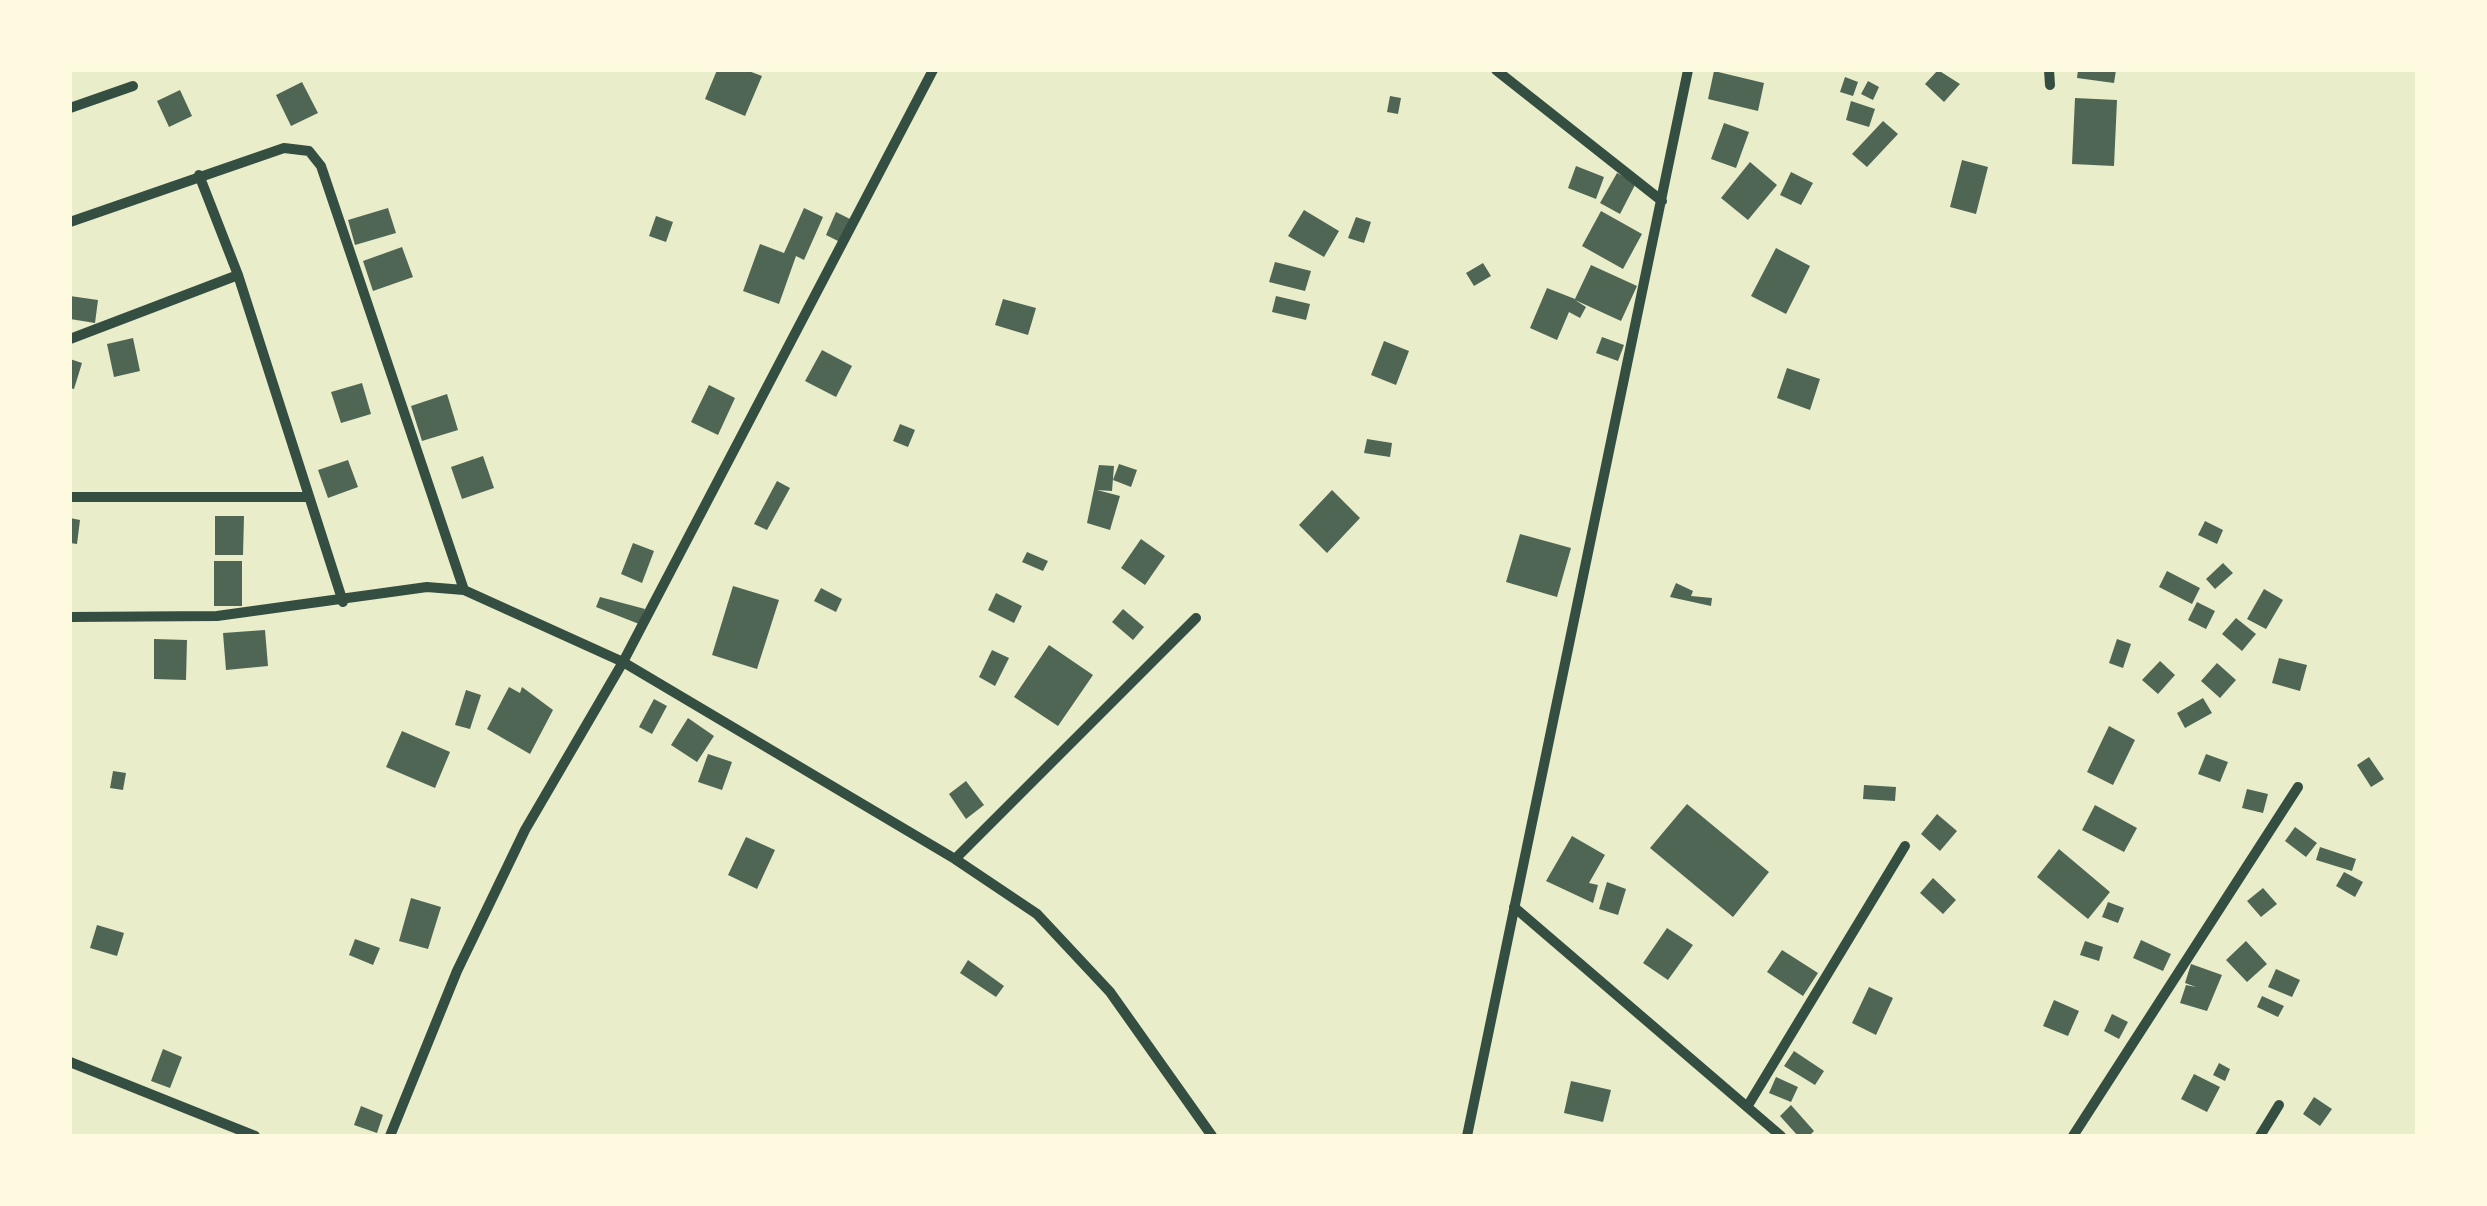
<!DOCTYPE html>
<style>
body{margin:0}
#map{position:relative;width:2487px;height:1206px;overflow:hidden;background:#e9edc9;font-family:Montserrat,sans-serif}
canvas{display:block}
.frame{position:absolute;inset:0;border:72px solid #fefae0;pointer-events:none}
</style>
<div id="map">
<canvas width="2487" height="1206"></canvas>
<div class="frame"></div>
</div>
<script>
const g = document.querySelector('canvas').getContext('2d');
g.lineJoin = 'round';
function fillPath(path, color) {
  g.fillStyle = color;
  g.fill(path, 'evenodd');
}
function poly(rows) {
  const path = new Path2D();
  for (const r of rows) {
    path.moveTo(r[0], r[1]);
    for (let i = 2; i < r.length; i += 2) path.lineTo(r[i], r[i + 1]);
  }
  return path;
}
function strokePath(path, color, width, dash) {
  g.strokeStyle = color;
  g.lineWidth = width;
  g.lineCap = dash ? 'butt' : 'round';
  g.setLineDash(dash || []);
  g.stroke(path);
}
const building = poly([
 [717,70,746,70,762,76,745,116,705,99],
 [1938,70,1960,84,1944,102,1925,84],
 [2078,70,2116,70,2114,83,2077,78],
 [1714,71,1764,83,1758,111,1708,99],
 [1845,77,1858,82,1853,96,1840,92],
 [1868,81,1879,87,1873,100,1861,94],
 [302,82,318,113,291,126,276,95],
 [180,90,192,116,169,127,157,101],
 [1390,96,1401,98,1398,114,1387,112],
 [2075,98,2117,100,2114,166,2072,164],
 [1851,101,1875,109,1869,127,1846,120],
 [1883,121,1898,134,1867,167,1852,154],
 [1724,123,1749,132,1736,168,1711,159],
 [1962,160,1988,167,1976,214,1950,207],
 [1750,162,1777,185,1748,220,1721,198],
 [1576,166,1604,177,1596,199,1568,188],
 [1791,172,1813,183,1801,205,1780,195],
 [1617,173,1636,183,1620,214,1600,203],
 [388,208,396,233,355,245,348,220],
 [804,208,823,217,804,260,796,256,779,304,743,291,760,244,784,253],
 [1304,210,1339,231,1324,257,1288,236],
 [1601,211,1642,234,1623,269,1582,246],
 [836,212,852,220,842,243,826,235],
 [656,216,673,222,666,242,649,236],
 [1356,217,1371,222,1364,243,1348,238],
 [402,247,413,277,373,291,363,261],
 [1776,248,1810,266,1786,314,1751,296],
 [1275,262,1311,271,1305,291,1269,282],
 [1483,263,1491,276,1474,286,1466,273],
 [1591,265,1637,286,1621,321,1575,300,1586,307,1580,318,1569,312,1557,340,1530,328,1547,288,1575,299],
 [70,296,98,300,95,323,70,319],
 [1276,296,1310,304,1306,320,1272,312],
 [1003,299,1036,308,1028,335,995,325],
 [1602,337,1624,345,1618,361,1596,353],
 [133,338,140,371,114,377,107,344],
 [1384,341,1409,351,1396,385,1371,375],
 [822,350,852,366,836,397,805,381],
 [70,359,82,363,74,389,70,388],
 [1787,368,1820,379,1810,410,1777,398],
 [362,383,371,414,341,423,331,392],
 [709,385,735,398,718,435,691,422],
 [447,394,458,430,422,441,411,406],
 [900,424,915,430,908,447,893,441],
 [1367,439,1392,443,1390,457,1364,453],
 [483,456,494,488,462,499,451,467],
 [348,460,358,487,328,498,318,470],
 [1119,464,1137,470,1131,487,1113,480],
 [1099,465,1114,466,1112,491,1097,490,1120,496,1110,530,1087,523],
 [777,481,790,488,767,530,754,524],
 [1332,490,1360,518,1327,553,1299,525],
 [215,516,244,516,243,555,215,555],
 [70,518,80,520,77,544,70,543],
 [2205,521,2223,530,2217,544,2198,535],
 [1520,534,1571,548,1557,597,1506,582],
 [1141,539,1165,556,1145,585,1121,568],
 [633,543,654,551,642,583,621,574],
 [1027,552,1048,561,1043,571,1022,562],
 [214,561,242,561,242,606,214,606],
 [2223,563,2233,573,2215,589,2206,579],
 [2167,571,2200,588,2192,604,2159,587],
 [1676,583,1693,591,1691,596,1712,598,1711,606,1670,597],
 [733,586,779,600,757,669,712,655],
 [821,588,842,599,836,612,814,601],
 [2264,589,2283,600,2266,629,2247,619],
 [996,593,1022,606,1014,623,988,610],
 [600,597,645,609,639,624,596,607],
 [2197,602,2215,611,2206,629,2188,620],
 [1123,609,1144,627,1133,640,1112,622],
 [2236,618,2256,634,2242,651,2222,634],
 [265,630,268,666,226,670,223,633],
 [154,639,187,640,186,680,154,679],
 [2117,639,2131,644,2123,668,2109,663],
 [1049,645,1093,675,1058,726,1014,697],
 [992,650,1009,658,995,686,979,677],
 [2279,658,2307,665,2300,691,2272,683],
 [2160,661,2175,675,2158,694,2142,680],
 [2217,663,2236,680,2220,698,2201,681],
 [509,687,520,693,522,687,553,710,530,754,487,729],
 [466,690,481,695,470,729,455,725],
 [2203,698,2212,713,2185,728,2177,713],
 [654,699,667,706,652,734,639,727],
 [688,718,714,736,697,762,671,745],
 [2109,726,2135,740,2113,785,2087,772],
 [402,731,450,752,435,788,386,767],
 [708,754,732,762,722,790,698,782],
 [2206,754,2228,762,2220,782,2198,774],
 [2369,757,2384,779,2371,787,2357,765],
 [113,771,126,773,123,790,110,788],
 [966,781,984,805,966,819,949,794],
 [1864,785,1896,787,1895,801,1863,799],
 [2247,789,2268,794,2263,813,2242,808],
 [1687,804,1769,872,1733,917,1650,848],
 [2095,805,2137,828,2124,852,2082,830],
 [1937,814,1957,831,1940,851,1921,834],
 [2295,827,2317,843,2306,857,2285,841],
 [1572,836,1605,855,1589,883,1598,885,1593,903,1546,881],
 [746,837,775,850,757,889,728,875],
 [2320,847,2356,859,2352,871,2316,860],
 [2059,849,2110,892,2088,919,2037,877],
 [2344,872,2363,882,2355,897,2336,886],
 [1933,878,1956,900,1943,914,1920,893],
 [1607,882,1626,889,1618,915,1599,909],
 [2263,888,2277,904,2261,917,2247,901],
 [411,898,441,907,428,949,399,941],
 [2108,902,2124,908,2118,923,2102,917],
 [97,925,124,933,117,956,90,948],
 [1667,928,1693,945,1668,980,1643,963],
 [355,939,380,948,373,965,349,955],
 [2141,940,2171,954,2163,971,2133,958],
 [2085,941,2103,947,2099,961,2080,955],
 [2246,941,2267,964,2247,982,2226,960],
 [1782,950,1818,973,1803,996,1767,972],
 [968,960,1004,986,996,997,960,973],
 [2191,964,2222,975,2207,1011,2180,1003,2186,985,2196,987,2185,983],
 [2276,969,2300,980,2292,997,2268,987],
 [1869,987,1893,998,1876,1035,1852,1023],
 [2262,996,2284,1006,2278,1017,2257,1007],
 [2054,1000,2079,1011,2068,1036,2043,1026],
 [2112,1014,2128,1022,2119,1039,2104,1031],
 [163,1049,182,1057,170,1088,151,1081],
 [1794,1051,1824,1071,1815,1085,1784,1066],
 [2219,1063,2230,1069,2225,1081,2213,1075],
 [2194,1074,2220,1087,2207,1112,2181,1099],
 [1776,1077,1798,1087,1791,1102,1769,1093],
 [1571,1081,1611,1090,1603,1122,1564,1113],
 [2314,1097,2332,1109,2320,1126,2303,1114],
 [1791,1105,1814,1131,1809,1136,1798,1136,1780,1116],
 [361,1106,383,1115,377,1133,354,1125]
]);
const minor = poly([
 [1496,70,1662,201],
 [2049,70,2050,85],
 [70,108,133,86],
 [199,175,238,275,343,602],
 [70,222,284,148,309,151,321,166,464,590,623,662,955,859,1037,914,1110,992,1212,1136],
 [70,339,238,275],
 [70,497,309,497],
 [70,617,217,616,427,587,464,590],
 [955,859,1196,618],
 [1514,907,1781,1136],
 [70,1062,255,1136],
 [1747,1107,1905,846],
 [390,1136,457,971,525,830,623,662,933,70],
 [1467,1136,1688,70],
 [2073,1136,2298,787],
 [2260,1136,2279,1105]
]);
fillPath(building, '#4f6655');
strokePath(minor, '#344e41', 10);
</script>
